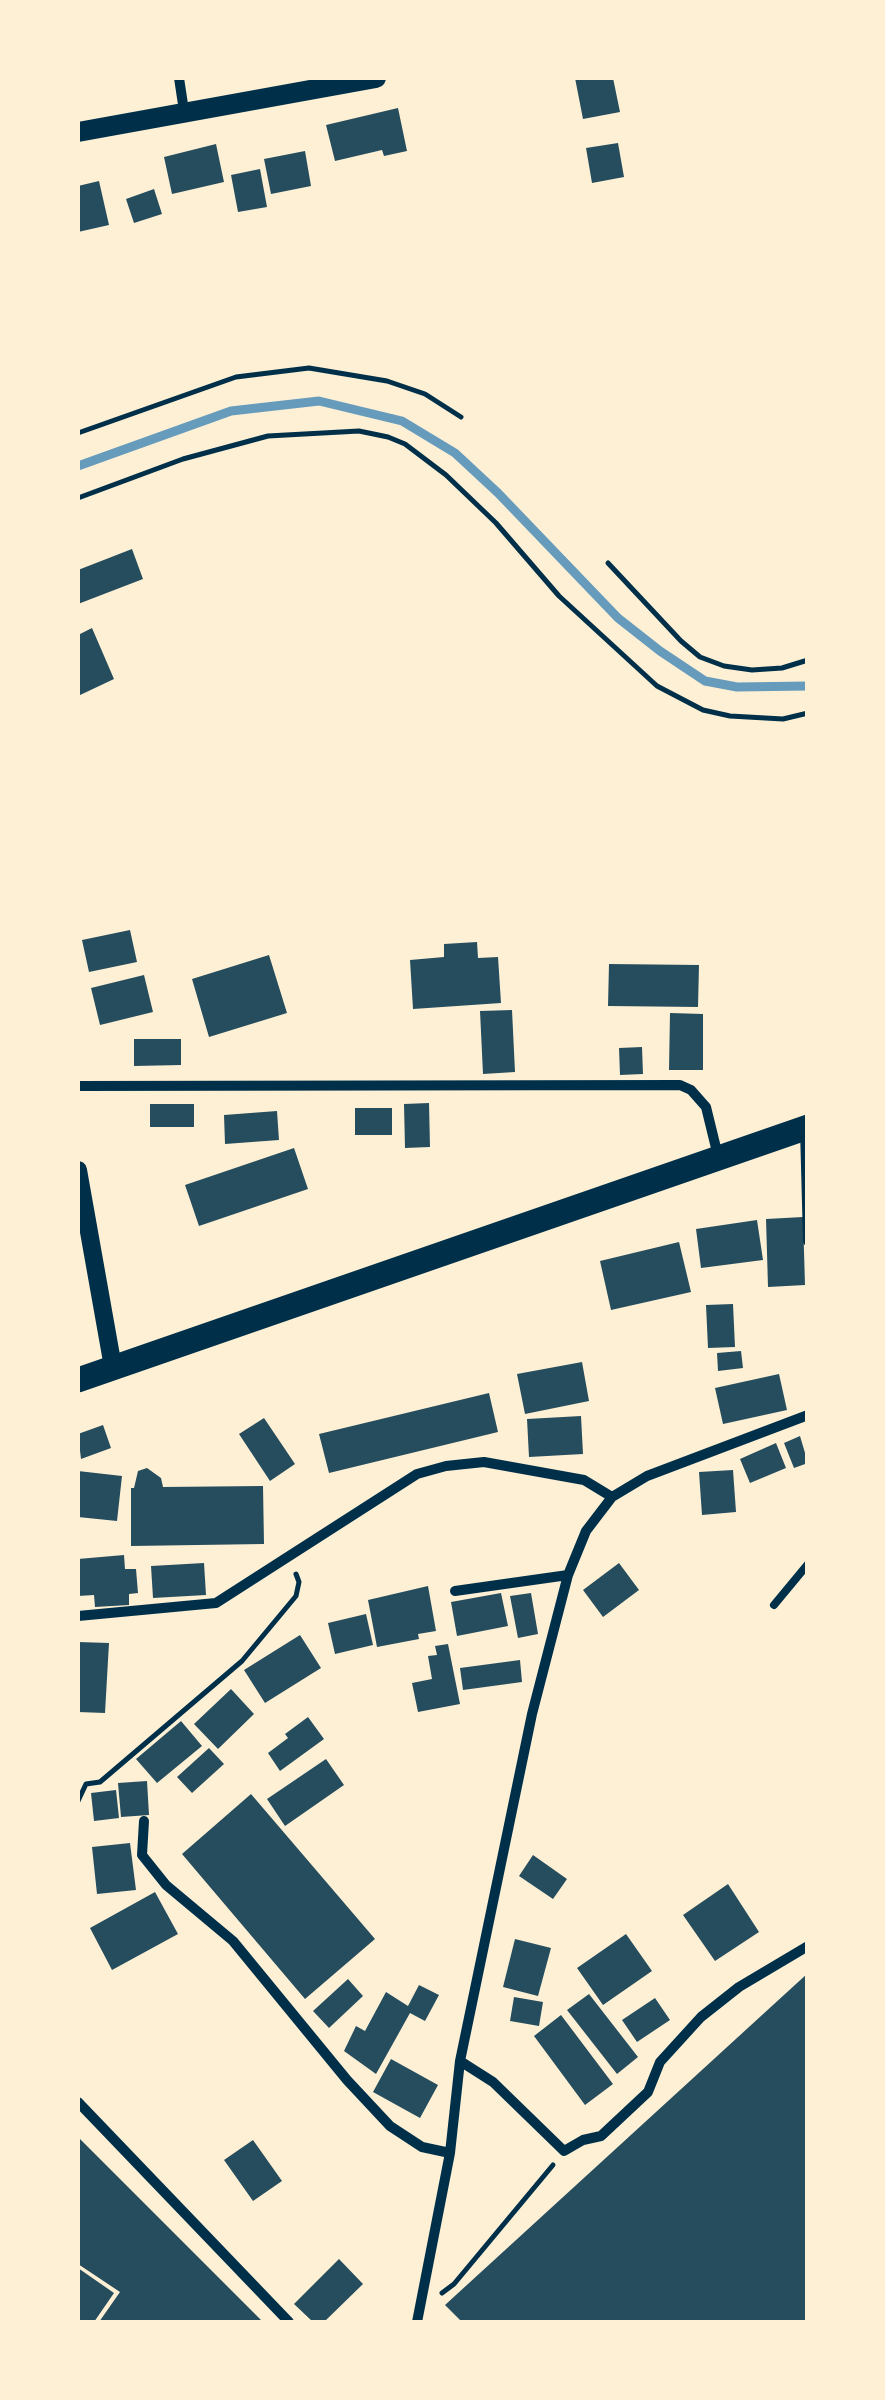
<!DOCTYPE html>
<style>
body{margin:0}
#map{position:relative;width:885px;height:2400px;overflow:hidden;background:#fdf0d5;font-family:Helvetica,sans-serif}
canvas{display:block}
.frame{position:absolute;inset:0;border:80px solid #fdf0d5;pointer-events:none}
</style>
<div id="map">
<canvas width="885" height="2400"></canvas>
<div class="frame"></div>
</div>
<script>
const g = document.querySelector('canvas').getContext('2d');
g.lineJoin = 'round';
function poly(rows) {
  const path = new Path2D();
  for (const r of rows) {
    path.moveTo(r[0], r[1]);
    for (let i = 2; i < r.length; i += 2) path.lineTo(r[i], r[i + 1]);
  }
  return path;
}
function strokePath(path, color, width, dash) {
  g.strokeStyle = color;
  g.lineWidth = width;
  g.lineCap = dash ? 'butt' : 'round';
  g.setLineDash(dash || []);
  g.stroke(path);
}
function fillPath(path, color) {
  g.fillStyle = color;
  g.fill(path, 'evenodd');
}
const stream = poly([
 [78,466,231,411,319,401,402,421,455,453,498,493,618,618,660,651,705,681,737,687,808,686]
]);
const building = poly([
 [575,78,613,78,620,112,583,119],
 [398,108,407,151,384,156,382,150,335,161,326,125],
 [618,143,624,177,592,183,586,148],
 [216,144,224,182,172,194,164,157],
 [305,151,311,186,271,194,264,159],
 [260,169,267,207,238,212,231,175],
 [99,181,109,225,78,232,78,186],
 [154,189,162,214,134,223,126,199],
 [132,549,143,579,78,604,78,570],
 [92,628,114,679,78,696,78,635],
 [130,930,137,962,89,972,82,940],
 [477,942,478,958,498,957,501,1003,413,1009,410,960,444,957,444,944],
 [269,955,287,1013,209,1037,192,979],
 [609,964,699,965,698,1007,608,1006],
 [144,975,153,1012,100,1025,91,988],
 [512,1010,515,1072,483,1074,480,1011],
 [670,1013,703,1014,703,1070,669,1070],
 [134,1039,181,1039,181,1065,134,1066],
 [642,1047,643,1074,620,1075,619,1048],
 [429,1103,430,1147,405,1148,404,1104],
 [150,1104,194,1104,194,1127,150,1127],
 [355,1108,392,1108,392,1135,355,1135],
 [277,1111,279,1140,225,1144,224,1115],
 [294,1148,308,1189,199,1226,185,1185],
 [803,1217,805,1285,768,1287,766,1219],
 [757,1220,763,1260,701,1268,696,1229],
 [679,1242,691,1292,611,1310,600,1261],
 [733,1304,735,1347,708,1348,706,1305],
 [741,1351,743,1368,718,1371,717,1353],
 [582,1362,589,1401,525,1414,517,1374],
 [779,1374,787,1410,723,1424,715,1388],
 [489,1393,498,1432,329,1473,319,1434],
 [581,1416,583,1454,529,1457,527,1419],
 [264,1418,295,1464,270,1481,239,1434],
 [103,1425,111,1448,81,1459,78,1434],
 [800,1436,808,1463,794,1468,784,1443],
 [776,1443,786,1468,750,1483,740,1459],
 [147,1468,161,1478,163,1487,263,1486,264,1544,131,1546,131,1488,134,1488,138,1471],
 [733,1470,736,1512,702,1515,699,1472],
 [78,1471,122,1476,117,1521,78,1517],
 [124,1555,125,1569,136,1569,138,1593,129,1594,129,1605,95,1607,94,1595,78,1596,78,1559],
 [204,1563,206,1595,153,1598,151,1566],
 [619,1563,639,1590,603,1617,583,1590],
 [428,1586,436,1631,418,1634,419,1639,377,1647,368,1600],
 [501,1593,508,1626,457,1636,451,1602],
 [531,1593,538,1634,518,1638,510,1596],
 [366,1614,373,1645,335,1654,328,1623],
 [300,1635,321,1668,265,1703,244,1670],
 [78,1642,109,1643,105,1713,78,1712],
 [448,1644,460,1704,418,1712,412,1683,432,1679,428,1656,437,1655,435,1646],
 [520,1660,522,1682,463,1690,460,1668],
 [231,1689,254,1714,218,1749,194,1724],
 [308,1717,324,1739,280,1771,268,1753,288,1738,285,1734],
 [181,1721,202,1746,157,1783,136,1759],
 [209,1748,224,1764,192,1793,177,1777],
 [326,1759,344,1785,285,1826,267,1799],
 [147,1781,149,1815,121,1817,118,1783],
 [116,1790,119,1818,94,1821,91,1793],
 [251,1794,375,1939,305,1999,182,1854],
 [130,1843,136,1890,97,1894,92,1847],
 [533,1855,567,1879,553,1899,519,1876],
 [728,1884,759,1932,715,1961,683,1915],
 [155,1892,178,1934,112,1970,90,1928],
 [626,1934,652,1971,603,2005,577,1968],
 [515,1939,551,1948,538,1996,503,1987],
 [808,1973,808,2322,462,2322,445,2305],
 [348,1979,363,1996,329,2028,313,2011],
 [419,1985,439,1995,425,2021,410,2013,376,2074,344,2051,356,2026,365,2031,386,1992,408,2006],
 [589,1994,638,2057,617,2074,567,2010],
 [514,1997,543,2002,539,2026,510,2021],
 [655,1998,670,2020,637,2042,622,2020],
 [561,2015,613,2084,585,2105,534,2036],
 [391,2059,438,2085,420,2118,373,2092],
 [78,2137,263,2322,99,2322,120,2292,78,2264],
 [253,2140,282,2181,253,2201,224,2160],
 [339,2259,363,2284,324,2322,313,2322,294,2304],
 [78,2268,114,2293,94,2322,78,2322]
]);
const path = poly([
 [78,433,236,377,309,368,387,381,425,394,461,417],
 [78,498,183,459,268,436,359,431,388,437,405,444,446,475,496,523,559,596,657,686,703,710,730,716,783,719,808,713],
 [608,563,681,641,700,657,724,666,752,670,782,668,808,660],
 [78,1801,86,1784,100,1782,242,1661,296,1596,299,1582,296,1574],
 [442,2293,454,2284,553,2165]
]);
const service = poly([
 [774,1605,808,1564]
]);
const minor = poly([
 [179,78,184,111],
 [78,1086,680,1085,691,1090,706,1107,718,1156],
 [805,1129,808,1241],
 [455,1591,568,1575],
 [78,1616,216,1603,417,1474,446,1466,484,1462,584,1480,612,1497],
 [144,1821,142,1855,166,1885,233,1941,347,2080,390,2126,422,2147,450,2153],
 [460,2061,493,2082,564,2151,583,2140,601,2136,648,2092,660,2062,701,2017,739,1987,808,1946],
 [78,2102,289,2322],
 [417,2322,450,2153,460,2061,532,1714,568,1575,586,1531,612,1497,647,1476,808,1415]
]);
const tertiary = poly([
 [78,1170,113,1367]
]);
const secondary = poly([
 [78,132,376,78]
]);
const primary = poly([
 [78,1380,808,1127]
]);
strokePath(stream, '#669bbc', 9);
fillPath(building, '#264d5e');
strokePath(path, '#003049', 5);
strokePath(service, '#003049', 8);
strokePath(minor, '#003049', 10);
strokePath(tertiary, '#003049', 18);
strokePath(secondary, '#003049', 20);
strokePath(primary, '#003049', 25);
</script>
